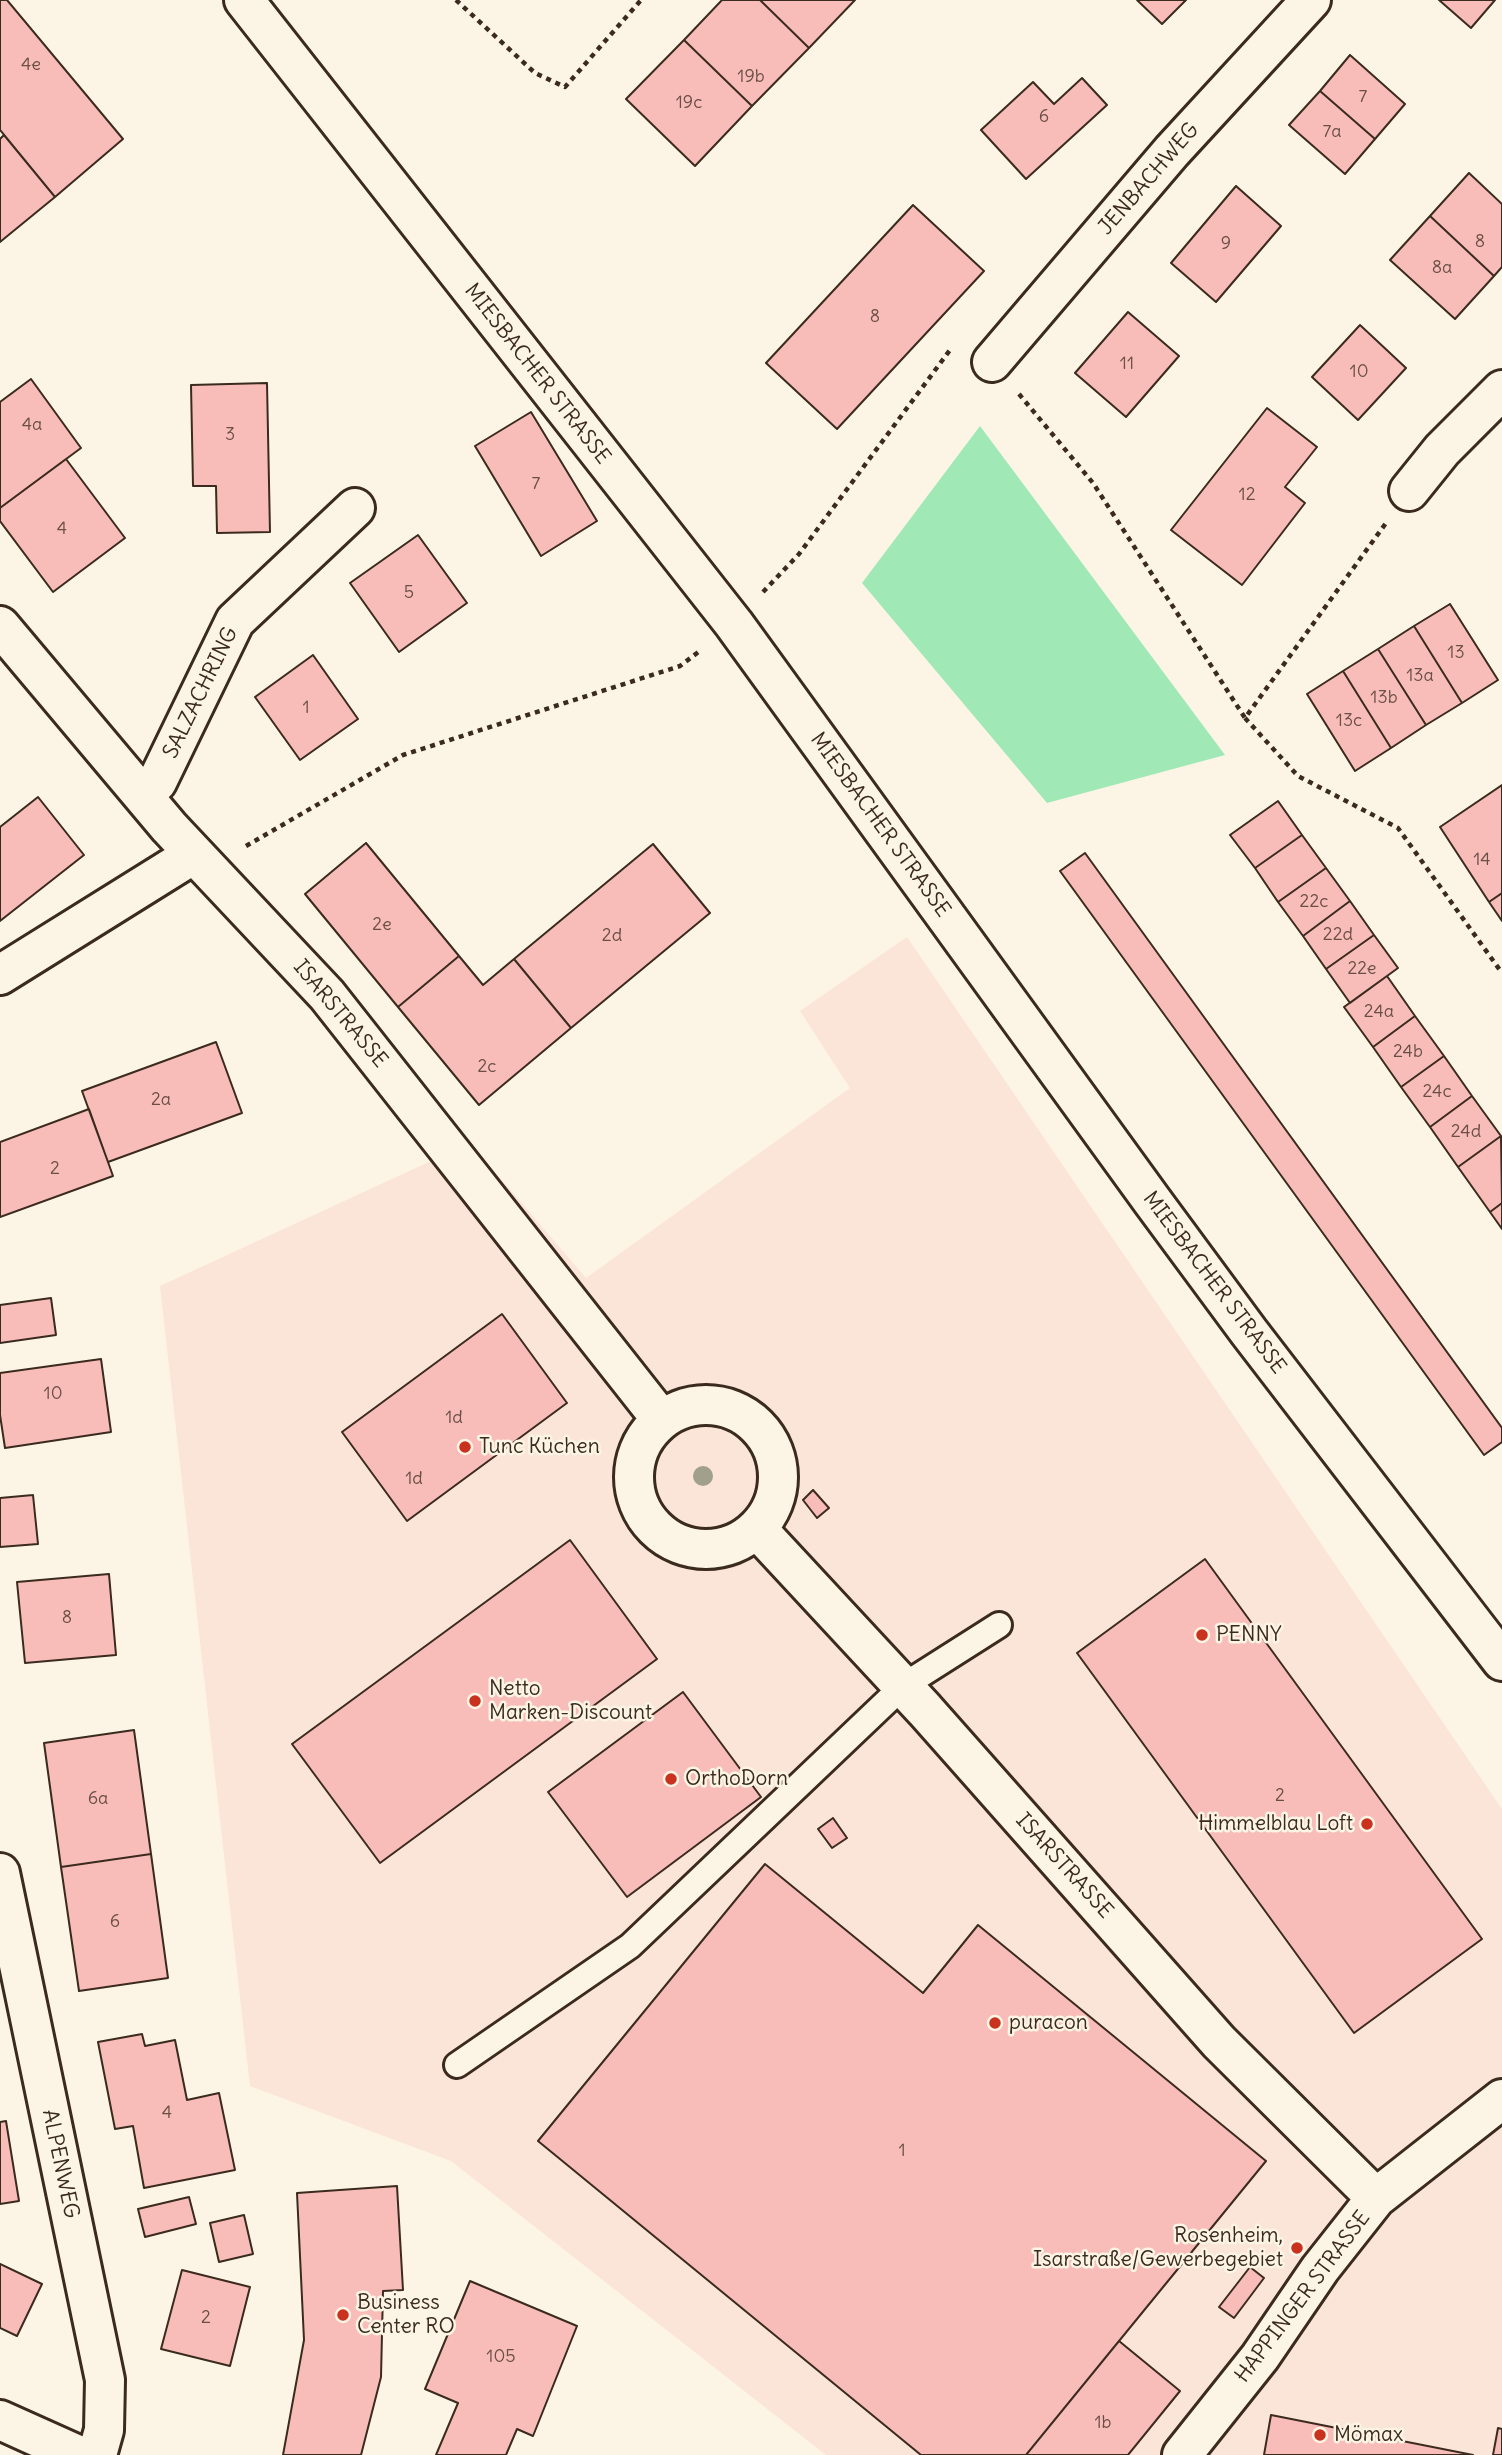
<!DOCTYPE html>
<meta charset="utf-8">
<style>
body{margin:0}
canvas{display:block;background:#fcf5e5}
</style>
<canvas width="1502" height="2455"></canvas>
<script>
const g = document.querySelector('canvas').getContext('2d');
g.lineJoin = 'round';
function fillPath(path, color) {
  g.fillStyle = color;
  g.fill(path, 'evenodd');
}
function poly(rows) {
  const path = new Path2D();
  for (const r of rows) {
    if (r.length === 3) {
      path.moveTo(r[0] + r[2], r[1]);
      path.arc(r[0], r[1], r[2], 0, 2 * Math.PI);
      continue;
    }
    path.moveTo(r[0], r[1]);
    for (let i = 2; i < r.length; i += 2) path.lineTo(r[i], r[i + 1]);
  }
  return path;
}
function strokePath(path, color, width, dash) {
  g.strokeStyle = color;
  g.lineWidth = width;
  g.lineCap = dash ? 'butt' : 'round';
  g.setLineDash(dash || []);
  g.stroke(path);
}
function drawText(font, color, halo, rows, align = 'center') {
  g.font = font + ' Delius,sans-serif';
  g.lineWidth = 5;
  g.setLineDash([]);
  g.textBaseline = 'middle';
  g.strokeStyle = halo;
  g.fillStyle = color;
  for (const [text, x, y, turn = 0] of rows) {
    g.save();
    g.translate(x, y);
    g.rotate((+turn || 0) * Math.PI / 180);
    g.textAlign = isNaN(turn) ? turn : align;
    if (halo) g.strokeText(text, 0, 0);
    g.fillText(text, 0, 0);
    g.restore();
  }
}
const built = poly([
 [907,937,1502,1809,1502,2455,826,2455,451,2161,250,2086,160,1286,470,1143,586,1278,850,1088,800,1011]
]);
const green = poly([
 [980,426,1225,755,1047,803,862,583]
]);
const building = poly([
 [0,0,7,0,123,139,55,197,0,130,0,0],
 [722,0,760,0,809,48,752,106,684,40,722,0],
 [760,0,855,0,809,48,760,0],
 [1137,0,1186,0,1162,24,1137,0],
 [1439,0,1495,0,1471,28,1439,0],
 [684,40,752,106,695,166,626,99,684,40],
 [1350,55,1405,104,1375,139,1320,91,1350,55],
 [1082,78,1107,105,1026,179,981,130,1033,82,1054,104,1082,78],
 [1320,91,1375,139,1345,174,1289,125,1320,91],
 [4,135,55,197,0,242,0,139,4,135],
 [1469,173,1502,204,1502,267,1494,276,1430,216,1469,173],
 [1236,186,1281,226,1216,302,1171,263,1236,186],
 [913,205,984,271,837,429,766,363,913,205],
 [1430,216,1494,276,1455,319,1390,260,1430,216],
 [1128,312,1179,356,1126,417,1075,373,1128,312],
 [1360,325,1406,368,1358,420,1312,377,1360,325],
 [31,379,81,448,0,508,0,402,31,379],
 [267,383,270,532,217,533,216,486,193,486,191,385,267,383],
 [1267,408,1317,447,1285,487,1305,503,1242,585,1171,530,1267,408],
 [531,412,597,521,541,556,475,446,531,412],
 [66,459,125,538,53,592,0,521,0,508,66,459],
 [418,535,467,603,399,652,350,583,418,535],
 [1450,604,1498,680,1462,703,1414,626,1450,604],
 [1414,626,1462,703,1426,725,1378,649,1414,626],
 [1378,649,1426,725,1391,748,1343,671,1378,649],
 [313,655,358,719,300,760,255,697,313,655],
 [1343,671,1391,748,1355,771,1307,694,1343,671],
 [1502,785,1502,893,1489,902,1440,827,1502,785],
 [38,797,84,855,0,921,0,827,38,797],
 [1278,801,1302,835,1255,868,1230,835,1278,801],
 [1302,835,1326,868,1278,902,1255,868,1302,835],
 [366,843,459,956,398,1007,305,894,366,843],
 [653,844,710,913,571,1028,514,959,653,844],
 [1085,853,1502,1428,1502,1442,1484,1455,1060,871,1085,853],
 [1326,868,1350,901,1303,936,1278,902,1326,868],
 [1502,893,1502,921,1489,902,1502,893],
 [1350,901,1374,935,1326,969,1303,936,1350,901],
 [1374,935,1398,968,1350,1003,1326,969,1374,935],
 [459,956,483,985,514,959,571,1028,479,1105,398,1007,459,956],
 [1387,976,1415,1016,1373,1047,1344,1007,1387,976],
 [1415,1016,1444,1056,1401,1087,1373,1047,1415,1016],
 [216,1042,242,1113,108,1162,82,1091,216,1042],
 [1444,1056,1472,1096,1430,1127,1401,1087,1444,1056],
 [1472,1096,1501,1136,1458,1167,1430,1127,1472,1096],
 [89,1109,113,1176,0,1217,0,1142,89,1109],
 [1501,1136,1502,1203,1490,1212,1458,1167,1501,1136],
 [1502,1203,1502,1229,1490,1212,1502,1203],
 [51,1298,56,1335,0,1343,0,1305,51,1298],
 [502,1314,567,1403,407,1521,342,1432,502,1314],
 [101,1359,111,1432,5,1448,0,1415,0,1373,101,1359],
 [813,1490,829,1508,817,1518,803,1500,813,1490],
 [33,1495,38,1544,0,1547,0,1498,33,1495],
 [570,1540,657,1659,380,1863,292,1744,570,1540],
 [1205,1559,1482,1939,1354,2033,1077,1653,1205,1559],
 [109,1574,116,1655,25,1663,17,1582,109,1574],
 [683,1692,761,1797,627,1897,548,1792,683,1692],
 [134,1730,151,1854,61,1867,44,1743,134,1730],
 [833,1818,847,1838,832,1848,818,1829,833,1818],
 [151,1854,168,1978,79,1991,61,1867,151,1854],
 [765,1864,923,1993,978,1925,1266,2161,1026,2455,921,2455,538,2141,765,1864],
 [142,2034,145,2046,175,2040,187,2100,219,2093,235,2170,144,2188,133,2126,115,2129,98,2042,142,2034],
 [6,2121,19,2201,0,2204,0,2122,6,2121],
 [397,2186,403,2290,383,2291,381,2377,361,2455,283,2455,304,2340,297,2193,397,2186],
 [189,2197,196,2224,145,2237,138,2209,189,2197],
 [244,2215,253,2254,219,2262,210,2223,244,2215],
 [0,2264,42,2284,17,2336,0,2328,0,2264],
 [1250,2267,1264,2278,1234,2318,1219,2307,1250,2267],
 [182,2270,250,2287,230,2366,161,2349,182,2270],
 [470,2281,577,2326,533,2436,517,2429,506,2455,436,2455,458,2403,425,2389,470,2281],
 [1119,2341,1180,2391,1128,2455,1026,2455,1119,2341],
 [1271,2415,1473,2455,1264,2455,1271,2415],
 [1498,2428,1502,2429,1502,2455,1493,2455,1498,2428]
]);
const path = poly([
 [456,0,535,73,565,87,641,0],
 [1019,394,1093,483,1245,718,1386,523],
 [763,592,799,554,950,350],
 [1245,718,1298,776,1398,828,1502,973],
 [246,846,403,755,680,666,701,650]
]);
const service = poly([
 [457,2065,630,1946,903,1686,999,1625]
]);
const minor = poly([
 [992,362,1172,151,1311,0],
 [1409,491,1442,450,1502,390],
 [0,626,169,827,327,995,661,1419],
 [143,794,157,782,235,621,355,508],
 [0,975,194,854],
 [706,1477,72],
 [757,1529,925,1710,1219,2042,1376,2198],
 [0,1873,105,2380,104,2430,97,2455],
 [1182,2455,1260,2357,1320,2269,1376,2198,1502,2099]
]);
const secondary = poly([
 [244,0,734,624,1153,1202,1249,1332,1502,1661],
 [0,2420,78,2455]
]);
const trees = [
 [703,1476]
];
const markers = [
 [465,1447,7,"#c8321e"],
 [1202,1635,7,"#c8321e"],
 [475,1701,7,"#c8321e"],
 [671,1779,7,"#c8321e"],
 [1367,1824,7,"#c8321e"],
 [995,2023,7,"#c8321e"],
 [1297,2248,7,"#c8321e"],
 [343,2315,7,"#c8321e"],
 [1320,2435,7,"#c8321e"]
];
const numberNames = [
 ["4e",31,65],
 ["19b",751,77],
 ["7",1363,97],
 ["19c",689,103],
 ["6",1044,117],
 ["7a",1332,132],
 ["8",1480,242],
 ["9",1226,244],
 ["8a",1442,268],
 ["8",875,317],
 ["11",1127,364],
 ["10",1359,372],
 ["4a",32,425],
 ["3",230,435],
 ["7",536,484],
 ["12",1247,495],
 ["4",62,529],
 ["5",409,593],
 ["13",1456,653],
 ["13a",1420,676],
 ["13b",1384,698],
 ["1",306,708],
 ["13c",1349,721],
 ["14",1482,860],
 ["22c",1314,902],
 ["2e",382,925],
 ["22d",1338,935],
 ["2d",612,936],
 ["22e",1362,969],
 ["24a",1379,1012],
 ["24b",1408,1052],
 ["2c",487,1067],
 ["24c",1437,1092],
 ["2a",161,1100],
 ["24d",1466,1132],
 ["2",55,1169],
 ["10",53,1394],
 ["1d",454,1418],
 ["1d",414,1479],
 ["8",67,1618],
 ["2",1280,1796],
 ["6a",98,1799],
 ["6",115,1922],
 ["4",167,2113],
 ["1",902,2151],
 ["2",206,2318],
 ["105",501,2357],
 ["1b",1103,2423]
];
const streetNames = [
 ["JENBACHWEG",1149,179,-49],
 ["MIESBACHER STRASSE",537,374,52],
 ["SALZACHRING",201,693,-64],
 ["MIESBACHER STRASSE",880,825,54],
 ["ISARSTRASSE",340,1014,50],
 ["MIESBACHER STRASSE",1214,1283,53],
 ["ISARSTRASSE",1064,1866,48],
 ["ALPENWEG",60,2164,78],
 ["HAPPINGER STRASSE",1303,2297,-53]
];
const poiNames = [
 ["Tunc Küchen",479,1447],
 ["PENNY",1216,1635],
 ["Netto",489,1689],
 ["Marken-Discount",489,1713],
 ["OrthoDorn",685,1779],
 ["Himmelblau Loft",1353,1824,"right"],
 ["puracon",1009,2023],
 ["Rosenheim,",1283,2236,"right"],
 ["Isarstraße/Gewerbegebiet",1283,2260,"right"],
 ["Business",357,2303],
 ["Center RO",357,2327],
 ["Mömax",1334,2435]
];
fillPath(built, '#fbe4d8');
fillPath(green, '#a0e8b6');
fillPath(building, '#f9bdb9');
strokePath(building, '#3b2a1e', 2);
strokePath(service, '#3b2a1e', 30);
strokePath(minor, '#3b2a1e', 44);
strokePath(secondary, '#3b2a1e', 44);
strokePath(path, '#3b2a1e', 4.5, [5, 5]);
strokePath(service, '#fcf5e5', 24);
strokePath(minor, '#fcf5e5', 38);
strokePath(secondary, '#fcf5e5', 38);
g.fillStyle = '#a0a08c';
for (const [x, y] of trees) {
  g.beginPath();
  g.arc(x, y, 10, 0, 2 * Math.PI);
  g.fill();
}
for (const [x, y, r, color] of markers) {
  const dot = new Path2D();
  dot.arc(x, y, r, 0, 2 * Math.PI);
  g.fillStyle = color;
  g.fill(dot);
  strokePath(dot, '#fcf5e5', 2.5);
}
drawText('18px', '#6a4f45', null, numberNames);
drawText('21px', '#3b2a1e', '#fcf5e5', streetNames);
drawText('21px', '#3b2a1e', '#fcf5e5', poiNames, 'left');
</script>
